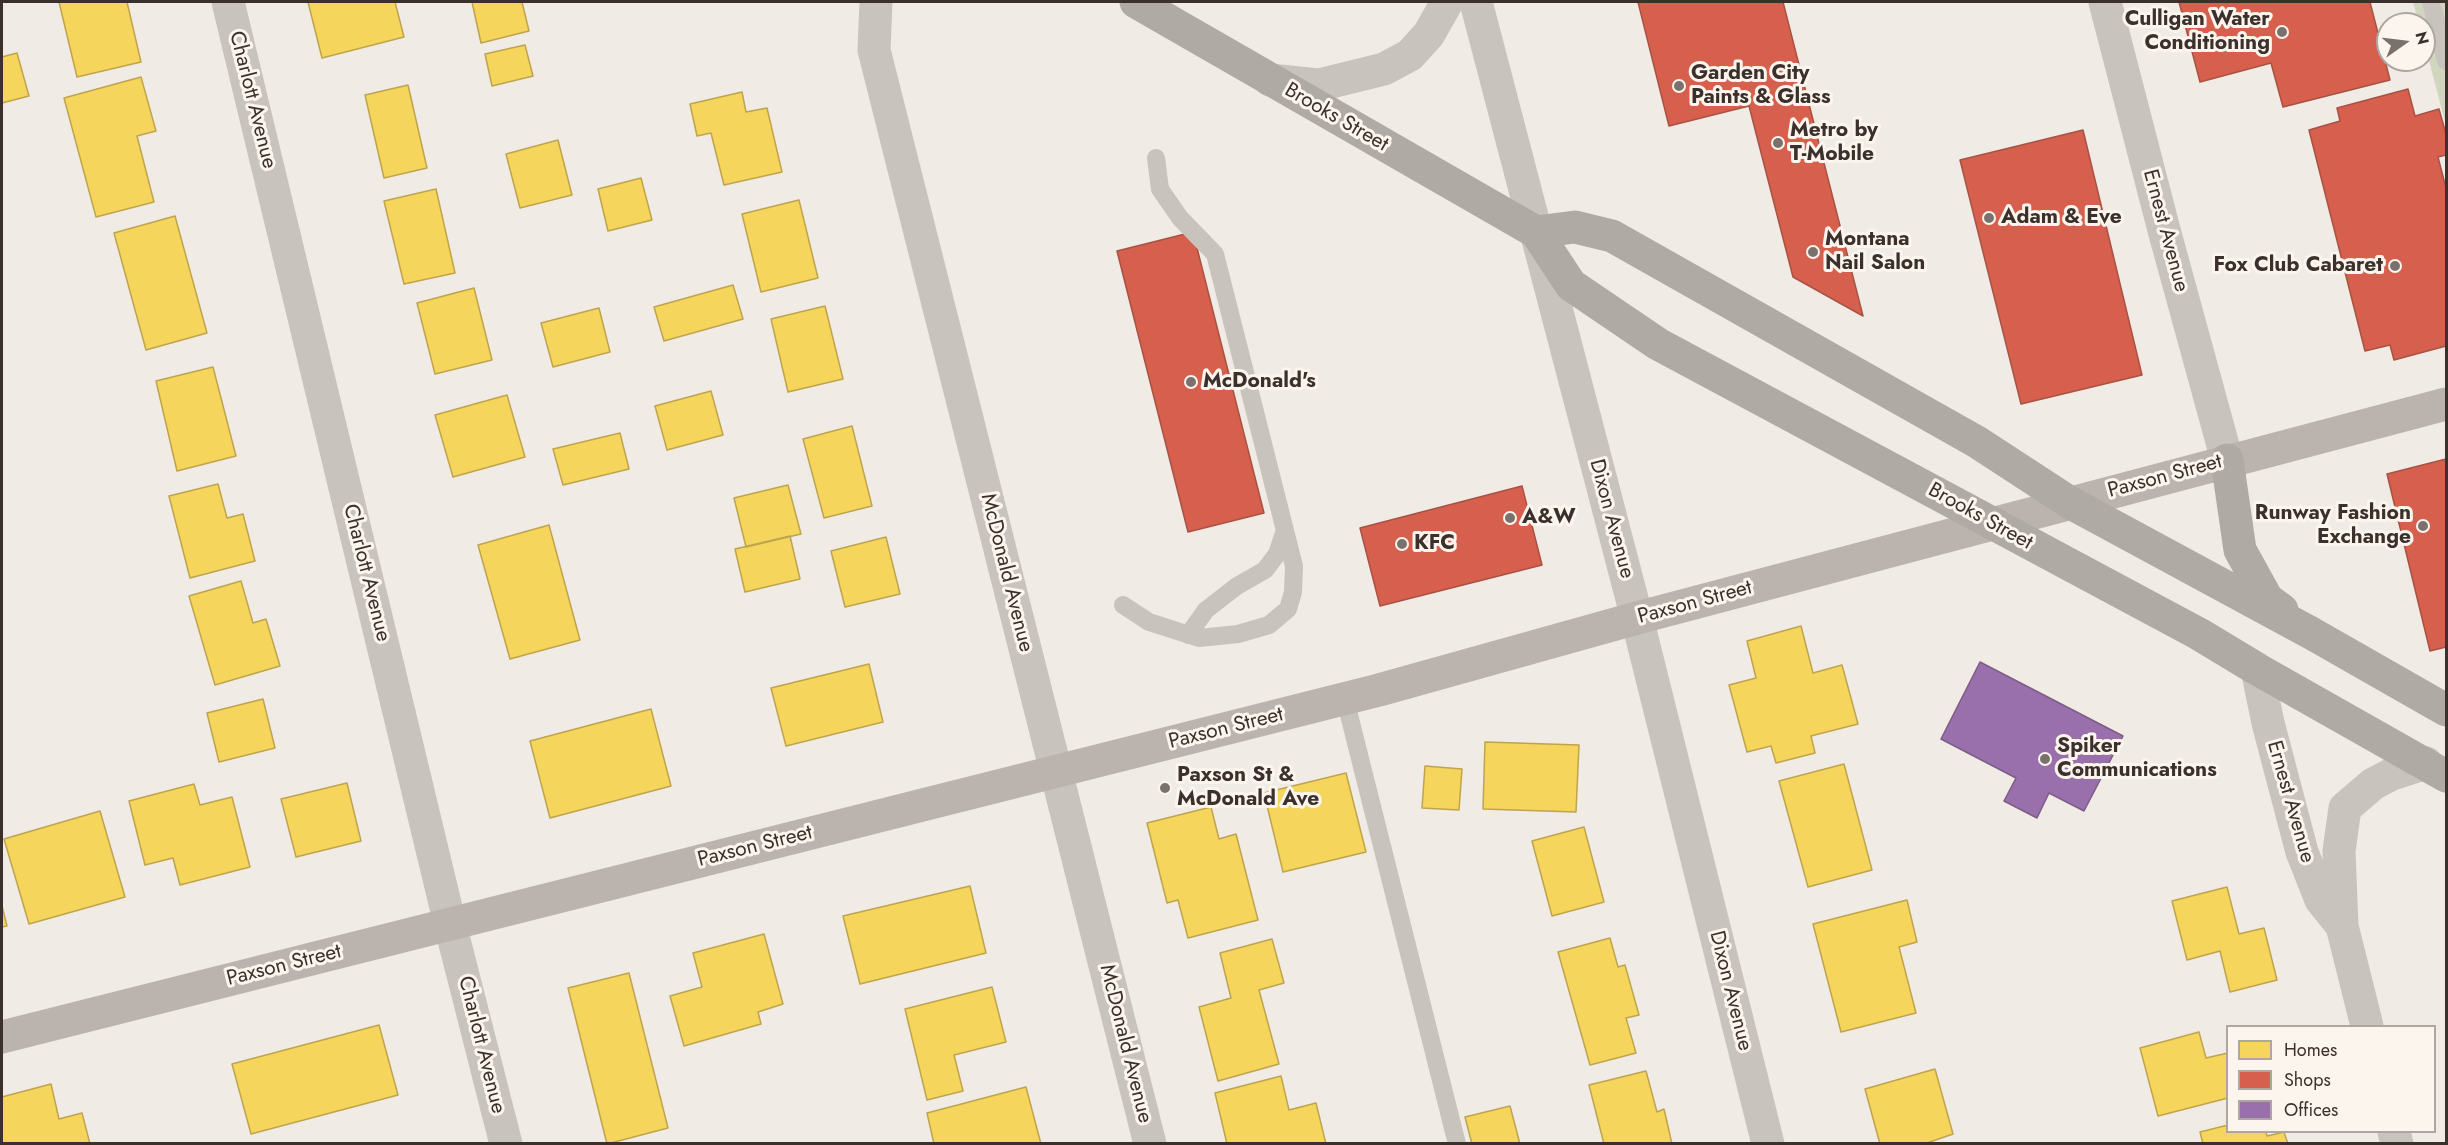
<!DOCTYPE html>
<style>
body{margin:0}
#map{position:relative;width:2448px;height:1145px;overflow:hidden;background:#f0ebe5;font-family:Jost,sans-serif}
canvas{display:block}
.frame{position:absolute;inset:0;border:3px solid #3b302b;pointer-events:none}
.legend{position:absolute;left:2226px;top:1025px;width:210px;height:108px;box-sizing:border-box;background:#fbf5ee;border:2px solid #aea6a0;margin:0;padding:8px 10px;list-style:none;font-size:18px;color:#3b302b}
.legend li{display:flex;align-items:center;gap:12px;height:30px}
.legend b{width:30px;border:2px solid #aea6a0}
.north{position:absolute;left:2376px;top:12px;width:60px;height:60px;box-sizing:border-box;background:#fbf5ee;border:2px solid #aea6a0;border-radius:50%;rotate:76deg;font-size:16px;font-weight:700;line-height:24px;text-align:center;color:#3b302b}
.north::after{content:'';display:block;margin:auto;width:21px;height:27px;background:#7a716c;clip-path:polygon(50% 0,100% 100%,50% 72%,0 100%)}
</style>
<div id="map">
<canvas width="2448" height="1145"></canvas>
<div class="frame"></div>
<ul class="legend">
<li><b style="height:16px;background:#f6d55c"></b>Homes</li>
<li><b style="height:16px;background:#d6604d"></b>Shops</li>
<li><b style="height:16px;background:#9970ab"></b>Offices</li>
</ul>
<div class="north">N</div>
</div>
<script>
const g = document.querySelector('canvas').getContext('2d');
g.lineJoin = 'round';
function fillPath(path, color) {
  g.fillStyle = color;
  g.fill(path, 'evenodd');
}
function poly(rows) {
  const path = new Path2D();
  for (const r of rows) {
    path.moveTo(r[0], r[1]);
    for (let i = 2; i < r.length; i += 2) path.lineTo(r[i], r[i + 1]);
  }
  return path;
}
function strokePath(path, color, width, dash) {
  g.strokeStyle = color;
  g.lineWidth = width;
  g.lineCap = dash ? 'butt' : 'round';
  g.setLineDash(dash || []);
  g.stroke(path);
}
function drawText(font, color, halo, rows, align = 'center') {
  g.font = font + ' Jost,sans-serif';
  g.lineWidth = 6;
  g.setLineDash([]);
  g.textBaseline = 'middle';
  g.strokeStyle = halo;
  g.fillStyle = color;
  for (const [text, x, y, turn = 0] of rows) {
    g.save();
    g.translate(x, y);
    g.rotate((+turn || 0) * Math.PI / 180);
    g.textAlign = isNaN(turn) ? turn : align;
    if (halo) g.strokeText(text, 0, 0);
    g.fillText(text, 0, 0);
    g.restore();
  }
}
const green = poly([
 [2413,2,2446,2,2446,126,2424,41,2424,24,2419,24]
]);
const homes = poly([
 [59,2,127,2,141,62,77,77,59,2],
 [308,2,395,2,404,37,322,58,308,2],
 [472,2,522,2,529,31,481,43,472,2],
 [525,45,533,76,492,86,485,54,525,45],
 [17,53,29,96,2,103,2,57,17,53],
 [141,77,156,131,137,136,154,202,96,217,64,98,141,77],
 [408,85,427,168,384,178,365,95,408,85],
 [742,92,746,112,767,108,782,172,724,185,711,133,697,136,690,104,742,92],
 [558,140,572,195,520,208,506,154,558,140],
 [641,178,652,220,608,231,598,189,641,178],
 [436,189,455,273,404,284,384,201,436,189],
 [799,200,818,278,761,292,742,214,799,200],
 [175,216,207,333,146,350,114,233,175,216],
 [733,285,743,319,664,341,654,307,733,285],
 [474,288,492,360,435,374,417,303,474,288],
 [825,306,843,379,788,392,771,319,825,306],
 [599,308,610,352,553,367,541,323,599,308],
 [213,367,236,456,177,471,156,381,213,367],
 [711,391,723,435,667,450,655,406,711,391],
 [507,395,525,457,453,477,435,415,507,395],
 [852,426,872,506,824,518,803,439,852,426],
 [620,433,629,469,563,485,553,449,620,433],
 [218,484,227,518,243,514,255,561,190,578,169,496,218,484],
 [788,485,801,534,746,547,734,498,788,485],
 [549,525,580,640,510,659,478,545,549,525],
 [790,536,800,579,745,592,735,549,790,536],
 [886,537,900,594,845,607,831,551,886,537],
 [241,581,253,623,266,619,280,666,215,685,189,596,241,581],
 [1801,626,1813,673,1842,665,1858,724,1811,736,1815,753,1776,763,1771,746,1747,752,1729,685,1756,678,1747,641,1801,626],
 [869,664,883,722,786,746,771,688,869,664],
 [263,699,275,748,219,762,207,713,263,699],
 [651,709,671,786,550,818,530,741,651,709],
 [1485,742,1579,745,1576,812,1483,809,1485,742],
 [1844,764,1872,870,1808,887,1779,781,1844,764],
 [1425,766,1462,769,1459,810,1422,808,1425,766],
 [1346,773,1366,852,1283,872,1264,793,1346,773],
 [347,783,361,841,296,857,281,799,347,783],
 [194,784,200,805,232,797,250,867,180,885,173,858,145,865,129,801,194,784],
 [1211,807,1219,839,1236,834,1258,920,1188,938,1178,900,1167,903,1147,823,1211,807],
 [100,811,125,897,29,924,4,839,100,811],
 [1584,827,1604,902,1552,916,1532,841,1584,827],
 [970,886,986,953,860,984,843,916,970,886],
 [2227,887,2239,934,2264,928,2277,980,2230,992,2220,951,2187,960,2172,901,2227,887],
 [1907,900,1917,942,1899,947,1916,1013,1841,1032,1813,924,1907,900],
 [2,906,7,926,2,927,2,906],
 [764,934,783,1004,758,1012,761,1024,684,1046,670,996,702,987,693,953,764,934],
 [1610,938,1618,967,1625,965,1639,1015,1626,1018,1636,1053,1590,1065,1558,952,1610,938],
 [1272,939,1284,983,1259,990,1279,1064,1218,1081,1199,1007,1231,998,1220,953,1272,939],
 [629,973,668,1128,607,1144,568,988,629,973],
 [992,987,1006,1042,954,1055,963,1091,927,1100,905,1009,992,987],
 [379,1025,398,1095,251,1134,232,1064,379,1025],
 [2199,1032,2206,1058,2228,1053,2228,1098,2158,1116,2140,1048,2199,1032],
 [1935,1069,1953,1134,1924,1144,1880,1144,1865,1089,1935,1069],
 [1646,1071,1657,1112,1664,1109,1672,1144,1604,1144,1589,1085,1646,1071],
 [1281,1076,1289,1110,1316,1103,1326,1144,1227,1144,1215,1093,1281,1076],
 [51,1084,59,1119,82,1113,90,1144,2,1144,2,1097,51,1084],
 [1026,1087,1041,1144,934,1144,927,1113,1026,1087],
 [1510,1106,1520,1144,1472,1144,1465,1117,1510,1106],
 [2228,1125,2228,1132,2266,1132,2267,1136,2284,1132,2288,1144,2203,1144,2200,1132,2228,1125]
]);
const shops = poly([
 [1638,2,1783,2,1863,316,1793,277,1749,106,1669,126,1638,2],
 [2179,2,2370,2,2390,80,2283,107,2271,63,2200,82,2179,2],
 [2408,89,2415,116,2439,109,2446,134,2446,155,2438,157,2446,188,2446,346,2394,360,2390,345,2365,351,2309,130,2340,121,2337,108,2408,89],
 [2083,130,2142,375,2021,404,1960,160,2083,130],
 [1193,232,1264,513,1188,532,1117,251,1193,232],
 [2446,459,2446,647,2430,651,2387,474,2446,459],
 [1522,486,1542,565,1380,606,1360,528,1522,486]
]);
const offices = poly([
 [1980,662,2123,736,2084,811,2049,793,2037,818,2004,801,2016,778,1941,739,1980,662]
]);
const lane = poly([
 [2431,2,2446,61],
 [1123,605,1149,622,1199,638,1238,634,1269,625,1288,609,1293,592,1294,566,1215,254,1180,218,1160,189,1156,158],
 [1188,635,1206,610,1237,586,1265,570,1277,554,1285,530],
 [1345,699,1457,1144]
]);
const street = poly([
 [228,2,450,924,506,1144],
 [876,2,874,50,1150,1144],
 [1476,2,1637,618,1768,1144],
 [2105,2,2164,230,2227,460],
 [1270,80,1319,85,1384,69,1410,55,1429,34,1447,2],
 [2257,669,2268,723,2302,852,2321,900,2342,926],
 [2367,1026,2342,926,2339,851,2345,808,2373,784,2392,774,2426,763],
 [2394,1132,2397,1144]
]);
const secondary = poly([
 [2,1037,1379,690,1637,618,2446,404]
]);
const highway = poly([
 [1136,2,1536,232,1571,285,1658,344,2199,634,2257,669,2446,776],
 [1536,232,1575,227,1612,236,1977,442,2069,502,2311,633,2446,710],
 [2227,460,2240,550,2267,599,2282,610]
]);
const markers = [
 [2282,32,6,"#7a716c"],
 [1679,86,6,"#7a716c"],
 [1778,143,6,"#7a716c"],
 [1989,218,6,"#7a716c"],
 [1813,252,6,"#7a716c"],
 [2395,266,6,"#7a716c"],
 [1191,382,6,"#7a716c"],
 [1510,518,6,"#7a716c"],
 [2423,526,6,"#7a716c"],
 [1402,544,6,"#7a716c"],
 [2045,759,6,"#7a716c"],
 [1165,788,6,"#7a716c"]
];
const poiNames = [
 ["Culligan Water",2270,20,"right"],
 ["Conditioning",2270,44,"right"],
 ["Garden City",1691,74],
 ["Paints & Glass",1691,98],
 ["Metro by",1790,131],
 ["T-Mobile",1790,155],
 ["Adam & Eve",2001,218],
 ["Montana",1825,240],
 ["Nail Salon",1825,264],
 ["Fox Club Cabaret",2383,266,"right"],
 ["McDonald's",1203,382],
 ["Runway Fashion",2411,514,"right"],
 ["Exchange",2411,538,"right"],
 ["A&W",1522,518],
 ["KFC",1414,544],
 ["Spiker",2057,747],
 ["Communications",2057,771],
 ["Paxson St &",1177,776],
 ["McDonald Ave",1177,800]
];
const streetNames = [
 ["Charlott Avenue",252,100,76],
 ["Brooks Street",1336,118,30],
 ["Ernest Avenue",2165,231,75],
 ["Paxson Street",2165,477,-15],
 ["Brooks Street",1980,517,29],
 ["Dixon Avenue",1611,519,75],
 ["Charlott Avenue",366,573,76],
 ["McDonald Avenue",1006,573,76],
 ["Paxson Street",1695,603,-15],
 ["Paxson Street",1226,729,-14],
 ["Ernest Avenue",2290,802,74],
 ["Paxson Street",755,847,-14],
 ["Paxson Street",284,966,-14],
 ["Dixon Avenue",1730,991,76],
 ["McDonald Avenue",1125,1044,76],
 ["Charlott Avenue",481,1045,76]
];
fillPath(green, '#d1d6bf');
fillPath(homes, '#f6d55c');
strokePath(homes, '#bea44d', 1.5);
fillPath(shops, '#d6604d');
strokePath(shops, '#a85243', 1.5);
fillPath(offices, '#9970ab');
strokePath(offices, '#7d5d85', 1.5);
strokePath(lane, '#c9c3be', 18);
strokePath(street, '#c9c3be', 33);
strokePath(secondary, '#bab3ae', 33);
strokePath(highway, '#afaaa4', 33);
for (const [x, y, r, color] of markers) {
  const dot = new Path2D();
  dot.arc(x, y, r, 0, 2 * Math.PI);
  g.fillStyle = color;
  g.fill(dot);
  strokePath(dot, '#fbf5ee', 2);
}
drawText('bold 21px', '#3b302b', '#fbf5ee', poiNames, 'left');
drawText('21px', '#3b302b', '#fbf5ee', streetNames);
</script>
